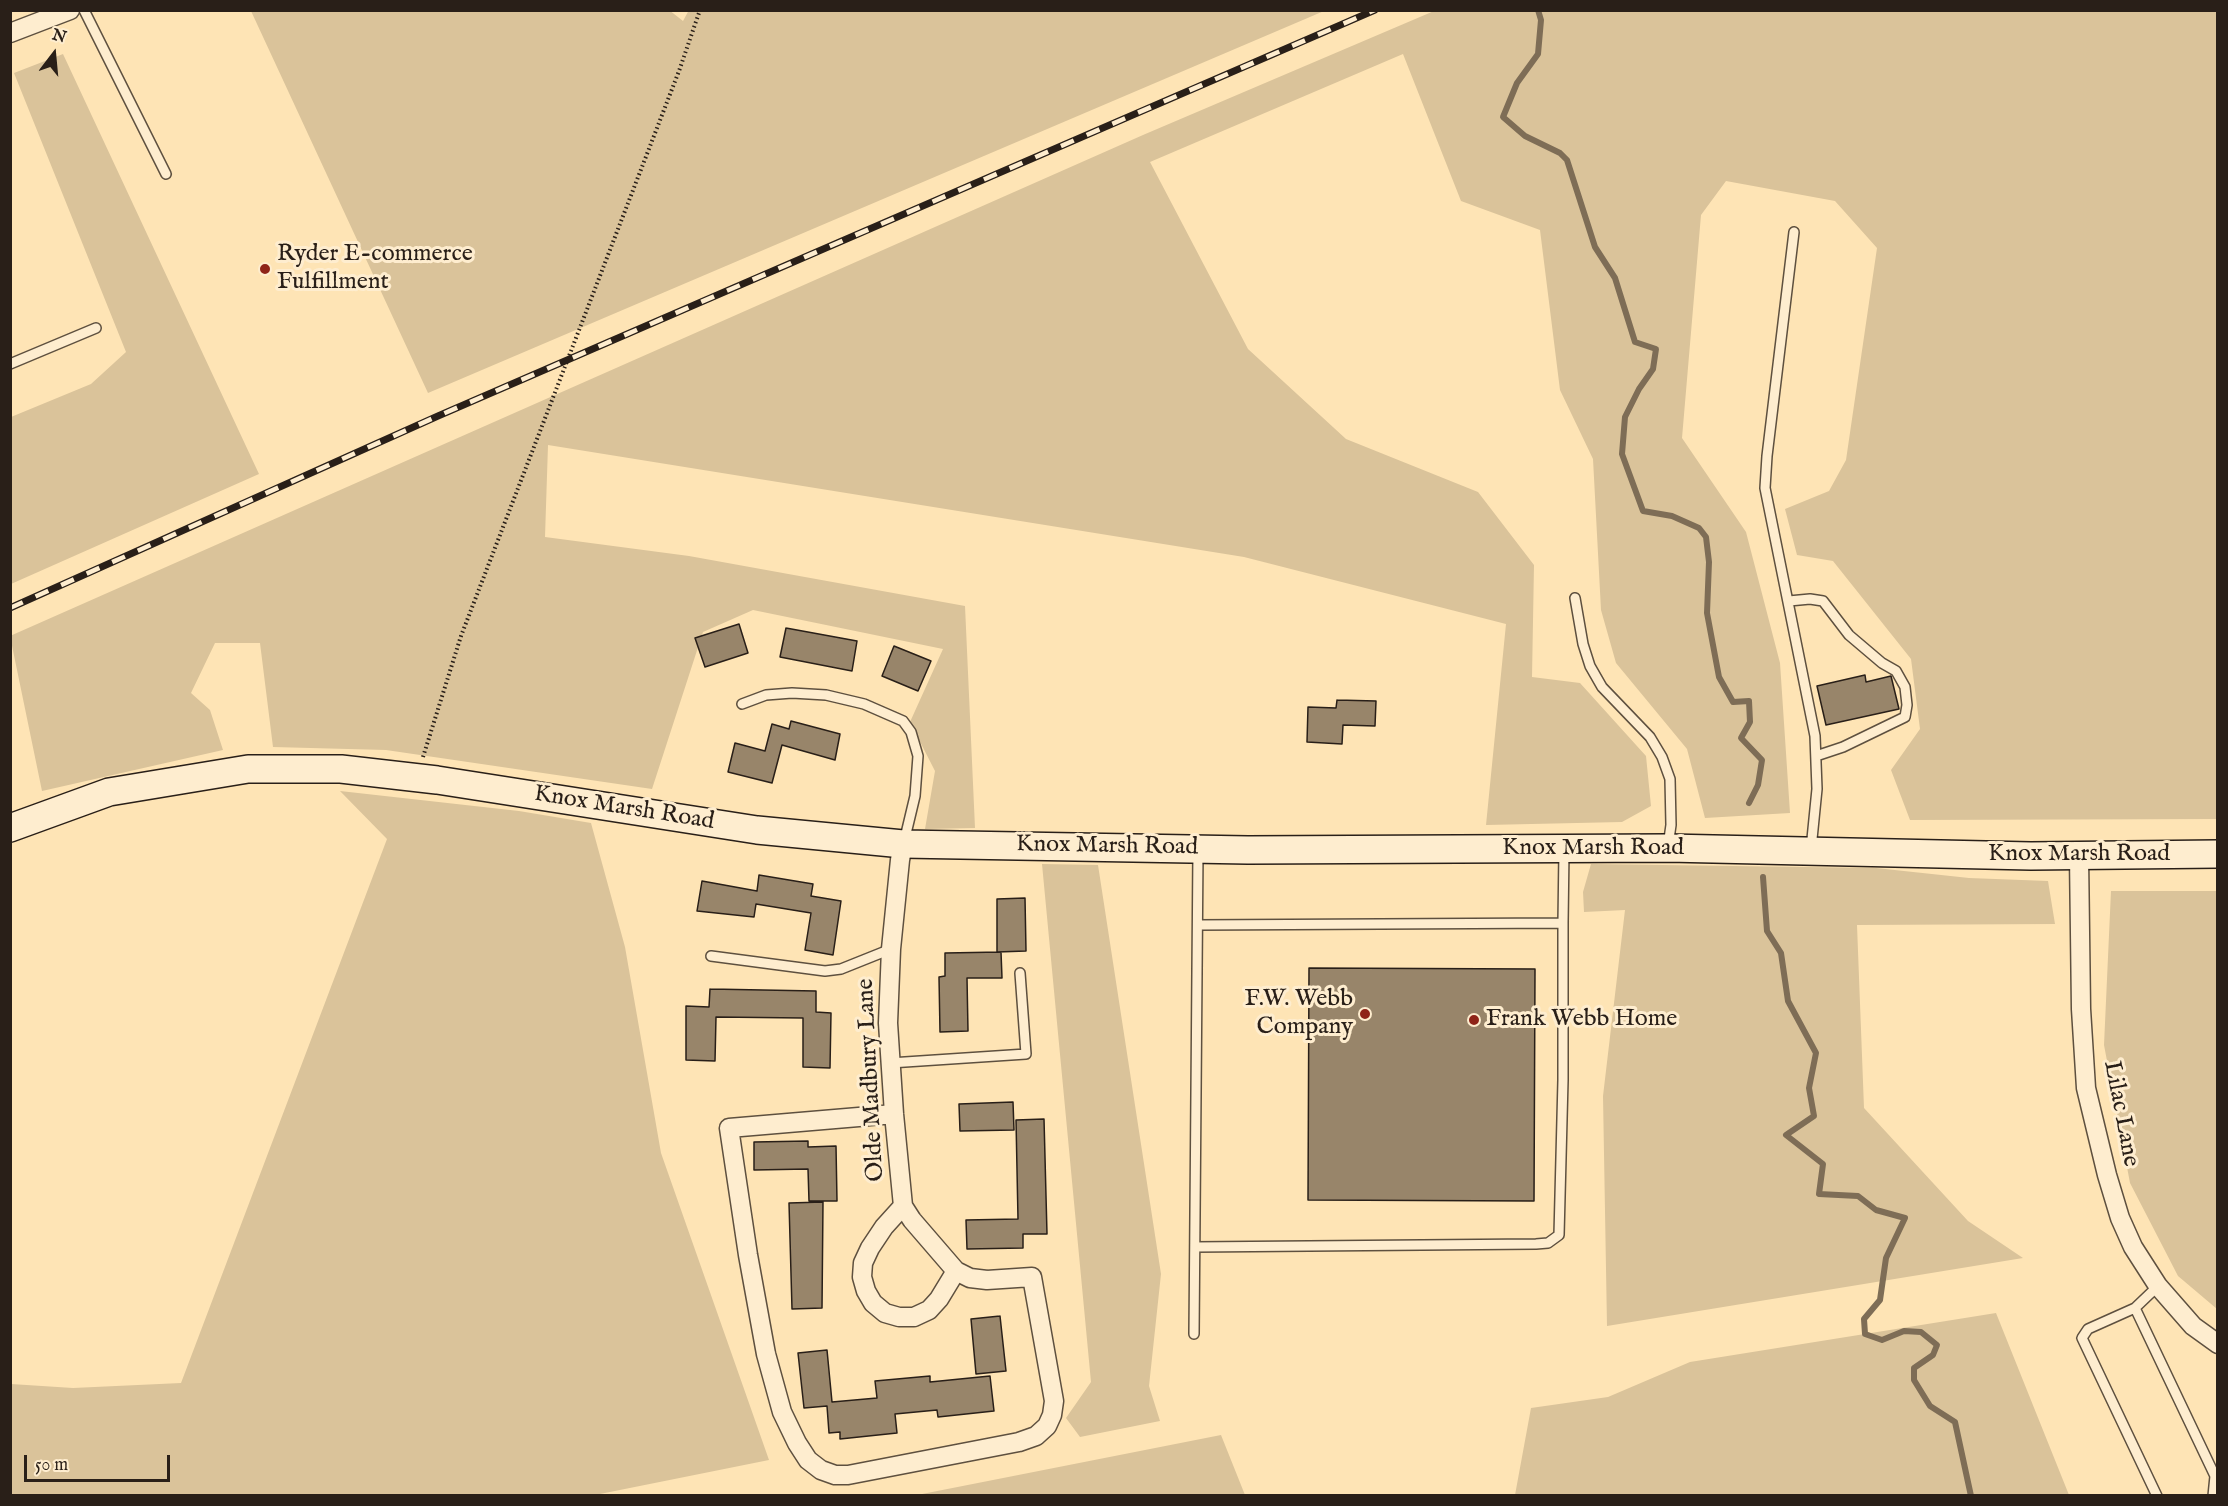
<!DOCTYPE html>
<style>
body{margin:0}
#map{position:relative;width:2228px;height:1506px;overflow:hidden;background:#fee4b5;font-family:"IM FELL English",serif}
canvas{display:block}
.frame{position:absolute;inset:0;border:12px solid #291f18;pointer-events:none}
.north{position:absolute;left:24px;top:24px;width:60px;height:60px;-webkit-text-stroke:4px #feedcf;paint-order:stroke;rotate:16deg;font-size:16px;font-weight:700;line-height:24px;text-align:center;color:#291f18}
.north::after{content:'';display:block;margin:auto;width:21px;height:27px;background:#291f18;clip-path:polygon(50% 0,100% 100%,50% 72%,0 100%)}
.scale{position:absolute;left:24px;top:1455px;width:146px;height:27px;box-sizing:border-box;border:3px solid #291f18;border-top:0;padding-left:8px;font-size:18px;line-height:21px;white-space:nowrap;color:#291f18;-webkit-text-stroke:4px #feedcf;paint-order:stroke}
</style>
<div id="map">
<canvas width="2228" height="1506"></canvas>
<div class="frame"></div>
<div class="north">N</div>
<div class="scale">50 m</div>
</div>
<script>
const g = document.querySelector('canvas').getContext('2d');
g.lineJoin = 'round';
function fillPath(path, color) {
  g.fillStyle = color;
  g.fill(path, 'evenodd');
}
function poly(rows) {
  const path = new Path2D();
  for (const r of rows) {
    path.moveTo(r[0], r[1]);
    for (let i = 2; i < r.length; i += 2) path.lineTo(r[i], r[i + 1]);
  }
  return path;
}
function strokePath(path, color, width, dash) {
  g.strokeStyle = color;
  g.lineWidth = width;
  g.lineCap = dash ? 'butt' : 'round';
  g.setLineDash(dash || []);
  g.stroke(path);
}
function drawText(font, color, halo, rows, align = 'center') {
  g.font = font + ' "IM FELL English",serif';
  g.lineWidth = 6;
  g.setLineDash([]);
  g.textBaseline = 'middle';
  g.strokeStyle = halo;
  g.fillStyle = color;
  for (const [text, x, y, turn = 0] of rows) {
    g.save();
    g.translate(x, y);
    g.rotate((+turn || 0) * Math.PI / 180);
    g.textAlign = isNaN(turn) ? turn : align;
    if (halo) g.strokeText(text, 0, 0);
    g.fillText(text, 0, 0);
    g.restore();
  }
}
const green = poly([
 [669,10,683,21,689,10,1324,11,428,393,251,11],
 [1434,11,2217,11,2217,819,1910,820,1891,770,1920,729,1911,659,1833,561,1797,555,1785,509,1829,491,1846,460,1877,248,1835,201,1726,181,1701,215,1682,438,1746,532,1780,663,1790,813,1705,818,1687,749,1616,663,1601,610,1593,459,1560,390,1540,230,1461,201,1403,54,1150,162,1248,349,1346,439,1478,492,1534,565,1532,677,1580,683,1646,756,1651,806,1622,822,1486,825,1506,624,1244,557,548,445,545,537,689,556,965,606,975,828,925,829,935,771,910,722,943,649,753,610,703,632,652,789,386,750,273,747,260,643,215,643,191,693,210,710,223,750,42,791,10,636,1143,135],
 [63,54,259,474,11,584,11,417,91,384,126,352,14,73],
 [340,791,519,811,591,823,625,947,661,1153,769,1460,590,1496,11,1495,11,1384,73,1388,181,1383,387,839],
 [1042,864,1098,865,1161,1274,1149,1386,1160,1421,1080,1437,1066,1418,1091,1382],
 [1591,864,1876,868,1969,878,2048,881,2055,924,1857,925,1864,1108,1968,1221,2023,1258,1607,1326,1603,1096,1625,910,1584,912,1583,892],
 [2111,891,2217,891,2217,1309,2178,1276,2130,1183,2104,1045],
 [1996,1313,2069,1495,1515,1495,1531,1408,1608,1397,1690,1362],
 [1221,1435,1245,1495,917,1495]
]);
const stream = poly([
 [1538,10,1541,20,1538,54,1517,83,1503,117,1525,136,1560,153,1567,160,1595,247,1615,278,1635,342,1656,349,1653,369,1639,389,1625,417,1622,454,1643,511,1672,516,1699,528,1706,537,1709,562,1707,613,1719,677,1733,702,1749,701,1750,722,1741,738,1762,760,1758,785,1749,803],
 [1763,877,1767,931,1781,953,1788,1001,1816,1053,1809,1088,1814,1116,1786,1135,1823,1164,1819,1194,1858,1196,1876,1210,1905,1218,1886,1258,1880,1300,1864,1319,1865,1334,1882,1340,1904,1331,1921,1332,1937,1345,1933,1355,1914,1368,1914,1380,1930,1406,1955,1422,1971,1496]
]);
const building = poly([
 [739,624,748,653,705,667,695,638,739,624],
 [786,628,857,641,852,671,780,657,786,628],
 [894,646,931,661,918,691,882,676,894,646],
 [1865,675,1866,682,1891,676,1899,709,1826,725,1817,686,1865,675],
 [1337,700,1376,701,1375,726,1343,725,1342,744,1307,742,1308,707,1336,708,1337,700],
 [791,721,840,734,835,760,782,745,772,783,728,772,735,743,765,751,772,724,789,729,791,721],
 [759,875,813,884,811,896,841,901,833,955,805,950,811,913,756,904,754,917,697,911,702,881,757,891,759,875],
 [1025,898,1026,951,997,952,997,899,1025,898],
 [1001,952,1002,978,967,978,968,1031,940,1032,939,977,945,976,945,953,1001,952],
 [1309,968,1535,969,1534,1201,1308,1200,1309,968],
 [710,989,816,991,816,1012,831,1013,830,1068,803,1067,803,1018,716,1017,715,1061,686,1060,686,1006,709,1007,710,989],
 [1013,1102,1014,1130,960,1131,959,1104,1013,1102],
 [1044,1119,1047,1234,1023,1234,1023,1248,967,1249,966,1220,1018,1219,1016,1120,1044,1119],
 [808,1141,808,1147,836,1146,837,1201,809,1201,808,1169,754,1170,754,1142,808,1141],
 [823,1202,822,1308,792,1309,789,1203,823,1202],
 [1000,1316,1006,1371,976,1374,971,1319,1000,1316],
 [827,1350,832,1402,877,1398,875,1381,930,1376,930,1382,990,1376,994,1411,938,1417,937,1410,895,1414,897,1433,840,1439,840,1432,829,1433,827,1406,804,1408,798,1353,827,1350]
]);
const path = poly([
 [423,757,461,636,679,71,700,10]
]);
const lane = poly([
 [84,10,166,174],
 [1794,232,1767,456,1765,488,1815,736,1817,789,1811,849],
 [10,364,96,328],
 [1575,598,1583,644,1590,666,1602,687,1650,737,1662,757,1670,779,1671,825,1668,846],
 [1789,601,1810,599,1823,601,1849,635,1882,663,1896,671,1905,687,1907,705,1905,717,1843,747,1816,756],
 [742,704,766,695,792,693,826,695,864,704,903,721,911,732,918,756,915,796,904,842],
 [1198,925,1563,923,1564,850],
 [711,956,825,971,841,969,891,949],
 [890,1063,1026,1054,1020,973],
 [1195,1247,1536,1244,1548,1243,1559,1235,1563,1080,1563,923],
 [2135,1308,2215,1476,2213,1496],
 [1194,1334,1198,851],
 [2157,1496,2082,1338,2088,1329,2135,1308,2158,1286]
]);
const street = poly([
 [10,33,70,10],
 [2079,856,2081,1009,2086,1088,2107,1175,2120,1218,2133,1247,2158,1286,2193,1326,2218,1344],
 [894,1114,729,1128,748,1255,766,1354,782,1412,797,1443,808,1460,821,1470,835,1475,848,1475,1019,1442,1036,1436,1047,1426,1052,1415,1054,1401,1032,1277,987,1280,970,1278,956,1271],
 [903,1206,894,1114,888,1023,891,949,900,860,903,844],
 [903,1206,912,1220,956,1271,939,1299,929,1310,914,1317,899,1317,885,1313,873,1303,866,1291,862,1277,863,1263,870,1248,884,1227,903,1206]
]);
const secondary = poly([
 [10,828,109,792,248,769,341,769,437,780,757,830,903,844,1248,850,1668,848,2031,856,2218,854]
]);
const rail = poly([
 [10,608,438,416,1375,10]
]);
const markers = [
 [265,269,6,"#8f2418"],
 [1365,1014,6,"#8f2418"],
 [1474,1020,6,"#8f2418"]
];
const poiNames = [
 ["Ryder E-commerce",277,255],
 ["Fulfillment",277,283],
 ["F.W. Webb",1353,1000,"right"],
 ["Company",1353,1028,"right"],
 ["Frank Webb Home",1486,1020]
];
const streetNames = [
 ["Knox Marsh Road",624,809,9],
 ["Knox Marsh Road",1107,847,1],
 ["Knox Marsh Road",1593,849],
 ["Knox Marsh Road",2079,855],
 ["Olde Madbury Lane",872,1080,-93],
 ["Lilac Lane",2120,1114,79]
];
fillPath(green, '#dac39a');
strokePath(stream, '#7e6d56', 6);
fillPath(building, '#98856a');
strokePath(building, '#291f18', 1.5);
strokePath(lane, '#5e503f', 12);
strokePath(street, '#5e503f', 21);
strokePath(secondary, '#291f18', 30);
strokePath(path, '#291f18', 4, [1.5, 3]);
strokePath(lane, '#feedcf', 9);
strokePath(street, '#feedcf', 18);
strokePath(secondary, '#feedcf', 27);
strokePath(rail, '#291f18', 7);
strokePath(rail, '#feedcf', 4.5, [14]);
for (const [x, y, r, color] of markers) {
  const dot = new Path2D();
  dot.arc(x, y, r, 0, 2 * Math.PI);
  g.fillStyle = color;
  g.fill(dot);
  strokePath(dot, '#feedcf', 2);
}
drawText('24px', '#291f18', '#feedcf', poiNames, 'left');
drawText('24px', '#291f18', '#feedcf', streetNames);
</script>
